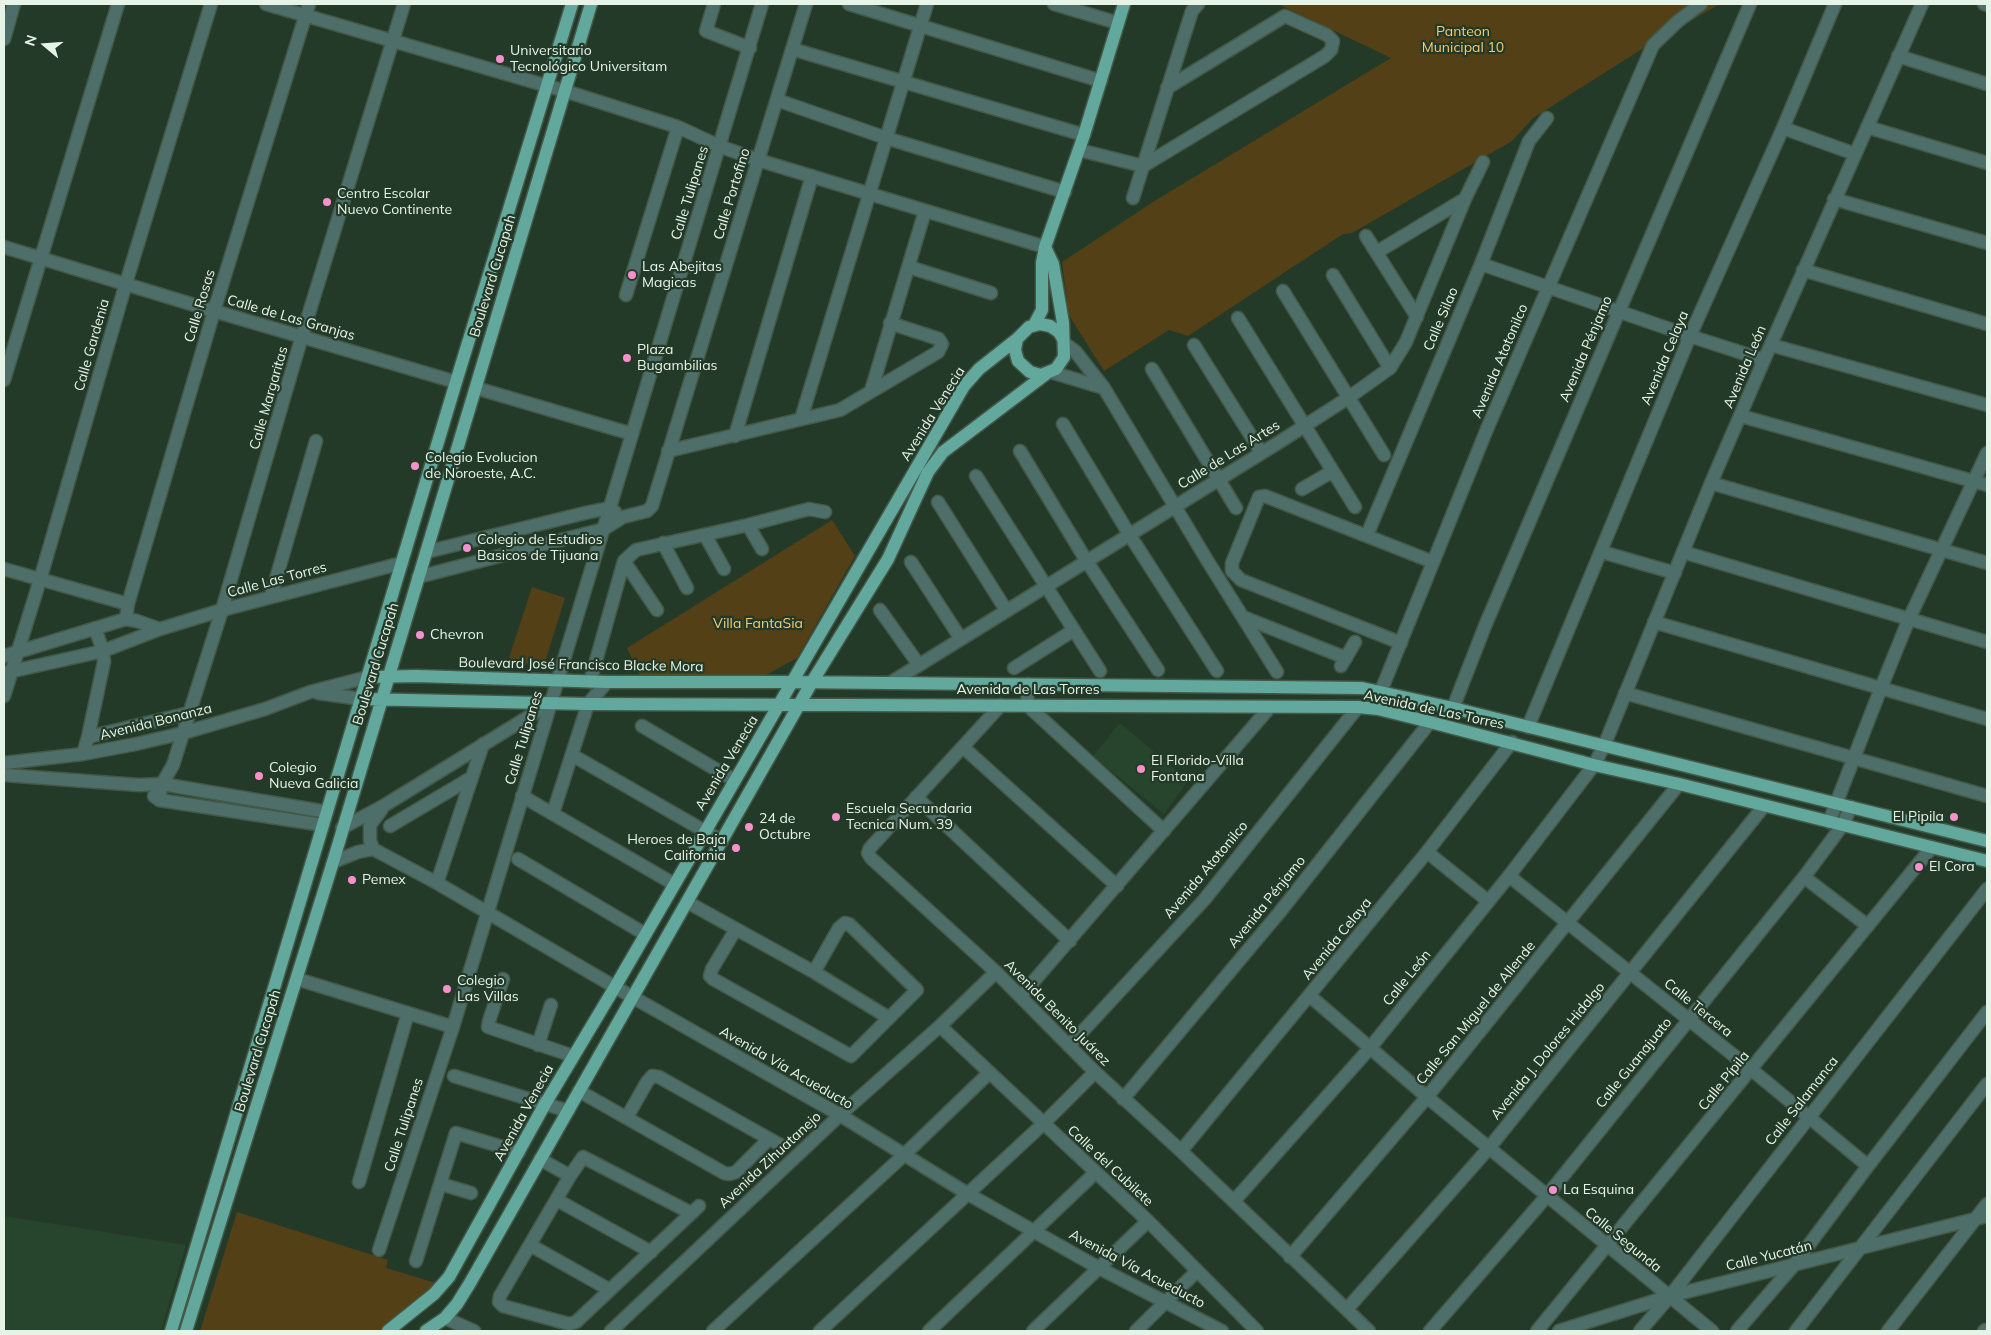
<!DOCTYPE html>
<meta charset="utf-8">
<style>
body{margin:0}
#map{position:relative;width:1991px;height:1335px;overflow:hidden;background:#243a28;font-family:Mulish,sans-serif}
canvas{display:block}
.frame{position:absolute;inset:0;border:5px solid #e6f4e8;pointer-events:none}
.north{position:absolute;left:20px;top:20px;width:50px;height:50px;-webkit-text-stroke:4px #243a28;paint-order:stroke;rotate:288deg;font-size:14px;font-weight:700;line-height:20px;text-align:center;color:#e6f4e8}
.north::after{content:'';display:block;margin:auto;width:18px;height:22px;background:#e6f4e8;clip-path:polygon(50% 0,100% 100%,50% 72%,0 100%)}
</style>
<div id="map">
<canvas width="1991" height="1335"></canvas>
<div class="frame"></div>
<div class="north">N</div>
</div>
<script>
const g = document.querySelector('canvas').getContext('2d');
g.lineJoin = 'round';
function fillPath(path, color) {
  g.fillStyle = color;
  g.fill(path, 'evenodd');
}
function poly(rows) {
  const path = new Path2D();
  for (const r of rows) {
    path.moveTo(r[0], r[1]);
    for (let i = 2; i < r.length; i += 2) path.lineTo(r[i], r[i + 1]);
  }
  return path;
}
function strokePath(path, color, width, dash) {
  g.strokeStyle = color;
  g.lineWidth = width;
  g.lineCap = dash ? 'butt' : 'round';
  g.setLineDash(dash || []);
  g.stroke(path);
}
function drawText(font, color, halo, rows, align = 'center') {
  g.font = font + ' Mulish,sans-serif';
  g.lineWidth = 4.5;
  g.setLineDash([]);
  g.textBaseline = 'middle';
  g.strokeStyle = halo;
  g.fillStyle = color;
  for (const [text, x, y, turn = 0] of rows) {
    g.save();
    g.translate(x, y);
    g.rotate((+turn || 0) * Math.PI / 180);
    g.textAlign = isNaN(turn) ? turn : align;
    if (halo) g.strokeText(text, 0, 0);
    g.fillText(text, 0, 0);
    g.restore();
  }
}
const built = poly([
 [1120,723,1188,781,1164,814,1093,756],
 [4,1216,186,1245,161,1331,4,1331]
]);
const green = poly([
 [1278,4,1720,4,1650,44,1533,118,1512,141,1352,233,1343,234,1188,336,1169,330,1104,371,1065,309,1067,300,1062,262,1153,202,1391,58],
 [832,520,855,556,797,658,764,676,640,676,627,648],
 [532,587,565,598,543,669,509,658],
 [237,1212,388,1260,386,1268,436,1283,430,1291,381,1331,200,1331]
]);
const minor = poly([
 [266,4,565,91,678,127,719,146,758,160,1045,247],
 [714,4,706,31,750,48],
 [849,4,1101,81],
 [1054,4,1118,23],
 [1984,4,1987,5],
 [4,39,14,4],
 [792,49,1084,135],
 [1898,56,1987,84],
 [777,100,886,138,1065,192],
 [1867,127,1987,163],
 [1783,128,1855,154],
 [1079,150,1143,166,1325,56,1331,50,1333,41,1327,35,1285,16,1167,88],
 [1133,198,1192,11,1198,4],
 [1834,199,1987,243],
 [1366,236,1417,317],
 [4,247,214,311,456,382],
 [1377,252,1465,199],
 [1481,264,1690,336,1764,360],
 [909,267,991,293],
 [1803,270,1987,324],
 [1333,275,1390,368],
 [1283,291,1384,455],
 [626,295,678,127],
 [1238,318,1355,507],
 [1064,343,1075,351,1104,388,1207,560,1277,672],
 [1194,345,1261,452],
 [1771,345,1987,405],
 [1152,369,1236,508],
 [1051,372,1104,388],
 [4,380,118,4],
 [476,388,632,434],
 [871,391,925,211],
 [1741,416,1987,485],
 [801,419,927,4],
 [1063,424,1129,534,1217,671],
 [735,436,812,176],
 [668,451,840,410,938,352,942,344,939,339,890,323],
 [1020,451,1086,560,1158,670],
 [976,476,1100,671],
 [1711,483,1987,563],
 [1302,489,1333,471],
 [938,502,1006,610],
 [748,525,762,549],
 [705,535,724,569],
 [1367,535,1481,264,1529,141,1547,118],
 [663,543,687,588],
 [426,552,585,513,609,508,615,512],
 [1602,552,1675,573],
 [1683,552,1987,642],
 [624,561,657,610],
 [911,562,961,639],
 [4,569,128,604],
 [418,577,604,529,623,517,647,511,652,506,806,4],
 [271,596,316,441],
 [880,610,919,665],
 [1243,617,1346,658],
 [126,619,128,604,214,311,309,4],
 [1654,622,1987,719],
 [1401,643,1241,580,1232,571,1232,563,1259,497,1265,496,1433,562],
 [4,656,126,619,137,621,160,629],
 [1341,666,1355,642],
 [1014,668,1074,630],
 [4,673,103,651,160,629,222,610,402,563],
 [590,682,624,561,636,550,748,525,809,509,825,512],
 [890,683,1281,441,1348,398,1390,368,1406,342,1465,199,1483,162],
 [1028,684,1027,705,1164,831],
 [1381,691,1487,429,1653,45,1678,21,1701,4],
 [318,693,361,699],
 [1625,693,1987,796],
 [4,696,40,580,126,283,211,4],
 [1001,705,870,848,868,853,871,858,996,972,1095,1072,1181,1151,1369,1331],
 [1453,708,1485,626,1750,4],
 [642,726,734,780],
 [1528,727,1690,336,1783,128,1835,4],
 [88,737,189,713],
 [964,748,1117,886],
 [83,754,88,737,104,662,103,651,95,628],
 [572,755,722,841],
 [4,763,83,754,136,744,183,733,265,709,310,692,368,677],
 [4,775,139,785,162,784,327,812],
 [154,796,159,800,323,825],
 [522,796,674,884],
 [916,797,1070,941],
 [159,800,162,784,173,765,222,610,302,336,404,4],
 [553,813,588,704,607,682],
 [1829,822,1881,688,1909,619,1987,453],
 [390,826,471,778],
 [342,828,385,805,551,703],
 [373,849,370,840,370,825,382,809],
 [1427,852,1488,901],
 [518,859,645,934],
 [333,862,358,852,373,849,437,883,615,987,840,1115,968,1194,1099,1268,1222,1331],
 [1509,876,1752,1070,1868,1166],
 [1804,877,1868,926],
 [437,883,483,744],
 [687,902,814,972,889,1018],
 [736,929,712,969,710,976,713,979,851,1056,917,990,849,924,845,923,839,928,814,972],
 [297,979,453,1027],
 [503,979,489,1021,488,1027,573,1056],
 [1021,996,1270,707],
 [1310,996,1427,1097,1712,1331],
 [940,1026,1148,1221,1257,1331],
 [538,1045,551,1005],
 [1069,1046,1204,900,1358,707],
 [454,1076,568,1111],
 [579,1091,724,1173,730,1174,736,1172,769,1139],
 [1123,1099,1279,913,1430,722],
 [627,1117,647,1082,652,1076,659,1077,782,1146],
 [1181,1151,1427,852,1512,742],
 [540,1159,570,1176],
 [359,1182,408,1013],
 [441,1184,471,1193],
 [557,1200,651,1252],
 [1234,1201,1370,1048,1509,876,1594,765,1604,746,1711,483,1764,360,1922,4],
 [691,1213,583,1157,570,1176,500,1296,499,1302,503,1306,569,1324,576,1322,699,1206],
 [530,1245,610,1290],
 [379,1250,453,1027,762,4],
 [1290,1257,1427,1097,1679,784],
 [416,1261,456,1133,519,1152],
 [1347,1309,1489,1148,1764,806],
 [445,1318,474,1331],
 [611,1331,840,1115,940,1026,996,972],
 [713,1331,904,1155,989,1073],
 [820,1331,1043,1124,1095,1072],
 [929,1331,1095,1173],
 [1033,1331,1148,1221],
 [1136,1331,1197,1271],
 [1430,1331,1546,1197,1804,877,1842,826,1851,807],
 [1537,1331,1932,847],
 [1559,1331,1670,1296,1987,1216],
 [1640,1331,1670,1296,1987,889],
 [1737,1331,1793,1266,1868,1166,1987,1012],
 [1796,1331,1987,1084],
 [1888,1331,1987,1204],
 [1984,1331,1985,1330]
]);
const major = poly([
 [1045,247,1053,264,1063,323,1064,357,1056,369,1041,375,1030,372,1018,361,1015,350,1017,339,1029,327,1040,324,1050,326,1059,332,1063,339],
 [1034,325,1042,310,1042,263,1045,247,1084,135,1124,4],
 [368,677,417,676,607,682,793,682,1362,688,1453,708,1987,841],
 [361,699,588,704,1358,707,1378,709,1430,722,1594,765,1679,784,1987,861],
 [171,1331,456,382,572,4],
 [186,1331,333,862,591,4],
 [388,1331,434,1294,449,1277,545,1104,615,987,964,386,979,369,1017,339],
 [426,1331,445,1318,457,1304,470,1283,812,682,888,559,928,472,943,452,1046,374]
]);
const markers = [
 [500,59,5,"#f890cc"],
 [327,202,5,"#f890cc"],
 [632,275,5,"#f890cc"],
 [627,358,5,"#f890cc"],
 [415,466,5,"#f890cc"],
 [467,548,5,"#f890cc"],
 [420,635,5,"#f890cc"],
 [1141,769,5,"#f890cc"],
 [259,776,5,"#f890cc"],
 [836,817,5,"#f890cc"],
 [1954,817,5,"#f890cc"],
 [749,827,5,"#f890cc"],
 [736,848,5,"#f890cc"],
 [1919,867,5,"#f890cc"],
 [352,880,5,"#f890cc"],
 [447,989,5,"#f890cc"],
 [1553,1190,5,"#f890cc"]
];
const parkNames = [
 ["Panteon",1463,32],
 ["Municipal 10",1463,48],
 ["Villa FantaSia",758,624]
];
const poiNames = [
 ["Universitario",510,51],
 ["Tecnológico Universitam",510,67],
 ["Centro Escolar",337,194],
 ["Nuevo Continente",337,210],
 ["Las Abejitas",642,267],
 ["Magicas",642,283],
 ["Plaza",637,350],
 ["Bugambilias",637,366],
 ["Colegio Evolucion",425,458],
 ["de Noroeste, A.C.",425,474],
 ["Colegio de Estudios",477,540],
 ["Basicos de Tijuana",477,556],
 ["Chevron",430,635],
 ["El Florido-Villa",1151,761],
 ["Fontana",1151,777],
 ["Colegio",269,768],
 ["Nueva Galicia",269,784],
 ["Escuela Secundaria",846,809],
 ["Tecnica Num. 39",846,825],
 ["El Pipila",1944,817,"right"],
 ["24 de",759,819],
 ["Octubre",759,835],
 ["Heroes de Baja",726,840,"right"],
 ["California",726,856,"right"],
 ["El Cora",1929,867],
 ["Pemex",362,880],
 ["Colegio",457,981],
 ["Las Villas",457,997],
 ["La Esquina",1563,1190]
];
const streetNames = [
 ["Calle Tulipanes",690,193,-73],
 ["Calle Portofino",732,194,-73],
 ["Boulevard Cucapah",493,276,-73],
 ["Calle Rosas",200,306,-73],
 ["Calle de Las Granjas",291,318,16],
 ["Calle Silao",1441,319,-67],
 ["Calle Gardenia",92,345,-74],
 ["Avenida Pénjamo",1586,349,-67],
 ["Avenida Celaya",1665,358,-67],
 ["Avenida Atotonilco",1500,361,-67],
 ["Avenida León",1745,367,-67],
 ["Calle Margaritas",269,398,-74],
 ["Avenida Venecia",933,414,-58],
 ["Calle de Las Artes",1229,455,-32],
 ["Calle Las Torres",277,580,-15],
 ["Boulevard Cucapah",376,664,-73],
 ["Boulevard José Francisco Blacke Mora",581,665,1],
 ["Avenida de Las Torres",1028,690],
 ["Avenida de Las Torres",1434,710,12],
 ["Avenida Bonanza",156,722,-14],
 ["Calle Tulipanes",524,738,-73],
 ["Avenida Venecia",727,763,-59],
 ["Avenida Atotonilco",1206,870,-50],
 ["Avenida Pénjamo",1267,902,-51],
 ["Avenida Celaya",1337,939,-51],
 ["Calle León",1407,978,-51],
 ["Calle Tercera",1698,1008,39],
 ["Avenida Benito Juárez",1057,1013,45],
 ["Calle San Miguel de Allende",1476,1013,-51],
 ["Boulevard Cucapah",258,1051,-73],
 ["Avenida J. Dolores Hidalgo",1548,1051,-51],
 ["Calle Guanajuato",1634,1063,-51],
 ["Avenida Vía Acueducto",786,1068,30],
 ["Calle Pípila",1724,1081,-51],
 ["Calle Salamanca",1802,1101,-52],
 ["Avenida Venecia",524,1113,-61],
 ["Calle Tulipanes",404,1125,-72],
 ["Avenida Zihuatanejo",770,1160,-43],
 ["Calle del Cubilete",1110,1166,43],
 ["Calle Segunda",1623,1240,39],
 ["Calle Yucatán",1769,1256,-14],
 ["Avenida Vía Acueducto",1137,1269,28]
];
fillPath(built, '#27442d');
fillPath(green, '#534016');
strokePath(minor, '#435847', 15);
strokePath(major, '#435847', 15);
strokePath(minor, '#4e6f69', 12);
strokePath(major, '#62a89d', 12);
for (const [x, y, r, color] of markers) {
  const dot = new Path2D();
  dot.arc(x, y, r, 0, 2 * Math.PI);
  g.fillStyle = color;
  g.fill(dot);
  strokePath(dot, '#243a28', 2);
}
drawText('14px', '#f5ca73', '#243a28', parkNames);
drawText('14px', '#e6f4e8', '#243a28', poiNames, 'left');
drawText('14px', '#e6f4e8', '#243a28', streetNames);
</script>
